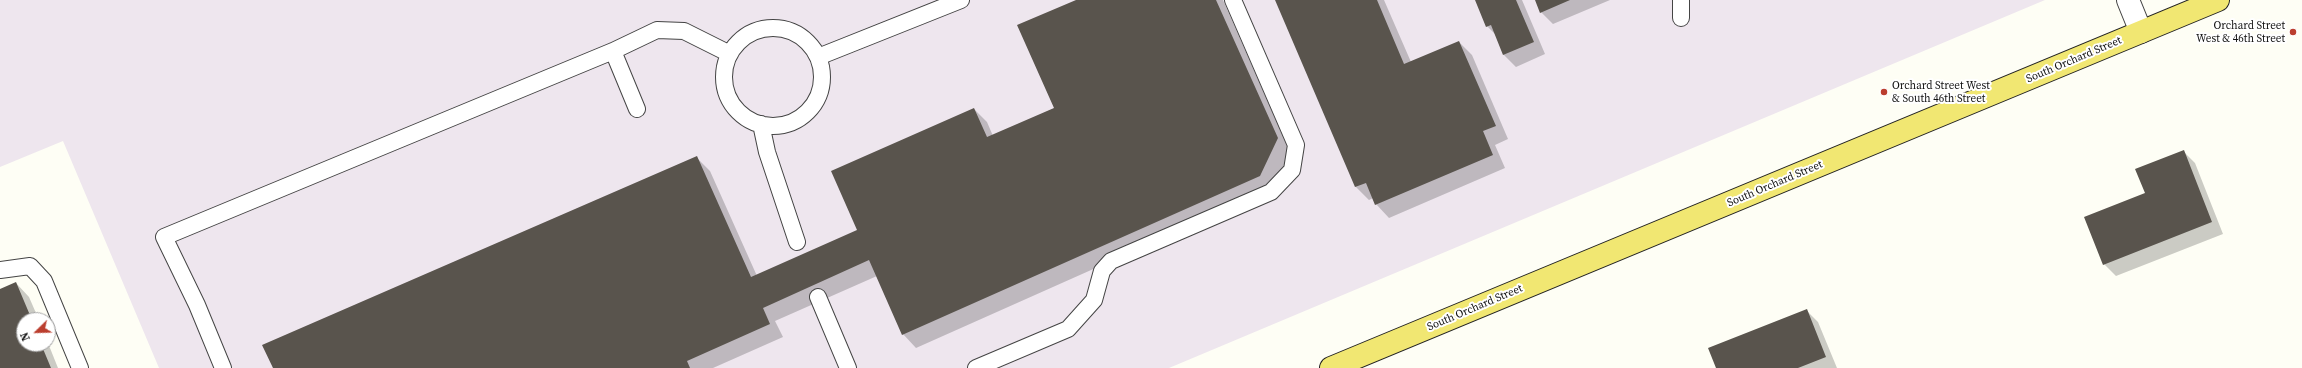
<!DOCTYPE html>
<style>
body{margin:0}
#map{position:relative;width:2302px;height:368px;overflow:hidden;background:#fefef5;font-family:"Source Serif 4",serif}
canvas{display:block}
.north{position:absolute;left:16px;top:312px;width:40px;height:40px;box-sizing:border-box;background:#fff;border:1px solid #a0a0a0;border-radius:50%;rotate:247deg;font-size:11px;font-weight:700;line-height:16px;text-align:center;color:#111}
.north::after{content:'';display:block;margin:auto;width:14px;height:18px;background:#bb3e2e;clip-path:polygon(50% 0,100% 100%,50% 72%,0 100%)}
</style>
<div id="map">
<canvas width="2302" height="368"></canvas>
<div class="north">N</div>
</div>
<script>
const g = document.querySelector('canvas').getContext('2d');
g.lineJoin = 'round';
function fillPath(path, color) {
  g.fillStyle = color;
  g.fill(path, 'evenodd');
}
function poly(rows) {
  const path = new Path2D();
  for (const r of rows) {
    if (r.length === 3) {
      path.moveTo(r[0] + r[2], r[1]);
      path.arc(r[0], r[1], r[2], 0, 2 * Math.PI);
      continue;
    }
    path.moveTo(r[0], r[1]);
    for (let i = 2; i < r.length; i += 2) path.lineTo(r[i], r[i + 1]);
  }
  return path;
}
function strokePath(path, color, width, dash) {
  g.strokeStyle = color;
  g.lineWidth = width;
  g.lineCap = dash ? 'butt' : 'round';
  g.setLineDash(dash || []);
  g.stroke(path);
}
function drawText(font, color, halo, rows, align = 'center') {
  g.font = font + ' "Source Serif 4",serif';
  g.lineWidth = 4;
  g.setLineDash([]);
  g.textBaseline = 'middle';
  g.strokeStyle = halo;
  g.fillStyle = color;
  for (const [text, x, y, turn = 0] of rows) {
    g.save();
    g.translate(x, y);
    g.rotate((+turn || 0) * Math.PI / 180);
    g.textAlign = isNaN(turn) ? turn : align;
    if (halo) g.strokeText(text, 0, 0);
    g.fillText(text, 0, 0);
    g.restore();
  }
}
const industrial = poly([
 [0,0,2045,0,1169,368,159,368,63,141,0,167]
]);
const shadow = poly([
 [1078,0,1223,0,1290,152,1273,189,916,348,903,334,877,276,775,321,783,337,713,368,274,368,697,158,710,171,757,276,858,231,974,109,987,122,993,136,1055,108],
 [1276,0,1384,0,1411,62,1459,42,1472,55,1508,139,1495,145,1505,168,1389,218,1376,204,1373,198,1369,200,1356,187],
 [1476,0,1522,0,1545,54,1516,67,1504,55,1496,35,1487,26],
 [1536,0,1610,0,1553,24,1541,12],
 [2183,151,2195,163,2223,234,2116,276,2104,264,2146,194],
 [16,283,29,297,39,320,24,320,24,344,48,343,58,368,0,368,0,290],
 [1806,310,1818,322,1837,368,1717,368]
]);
const building = poly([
 [1076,0,1216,0,1278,138,1260,176,902,335,869,260,763,308,770,324,687,361,690,368,273,368,262,345,697,156,751,277,857,230,831,171,974,108,987,137,1054,108,1017,25],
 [1275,0,1377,0,1404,64,1459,41,1496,126,1483,131,1493,155,1375,205,1366,183,1355,187],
 [1475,0,1516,0,1534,42,1503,55,1491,25,1486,27],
 [1535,0,1570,0,1540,13],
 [2184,150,2212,222,2103,265,2084,217,2145,193,2135,169],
 [16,282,32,320,24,320,24,344,41,344,51,368,0,368,0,289],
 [1807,309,1826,357,1798,368,1716,368,1708,348]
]);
const service = poly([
 [1681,0,1681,18],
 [773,77,49],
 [613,51,637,109],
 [818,57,961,0],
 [761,124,767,152,797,242],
 [0,270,30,266,44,281,80,368],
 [818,297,848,368],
 [223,368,197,305,164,237,613,51,657,30,684,31,730,54],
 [976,368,1068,329,1094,300,1102,271,1111,261,1271,192,1292,170,1296,145,1233,0]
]);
const minor = poly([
 [2128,0,2141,32]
]);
const primary = poly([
 [1331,368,2218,0]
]);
const markers = [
 [2293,32,4,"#bb3e2e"],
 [1884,92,4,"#bb3e2e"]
];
const poiNames = [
 ["Orchard Street",2285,26],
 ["West & 46th Street",2285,39],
 ["Orchard Street West",1892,86,"left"],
 ["& South 46th Street",1892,99,"left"]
];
const streetNames = [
 ["South Orchard Street",2074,60,-23],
 ["South Orchard Street",1775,184,-23],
 ["South Orchard Street",1475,308,-23]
];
fillPath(industrial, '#eee6ee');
fillPath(shadow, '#0003');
fillPath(building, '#59544d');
strokePath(service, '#444', 18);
strokePath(minor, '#444', 24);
strokePath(primary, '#222', 24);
strokePath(service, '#fff', 16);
strokePath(minor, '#fff', 22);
strokePath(primary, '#f1e772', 22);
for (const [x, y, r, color] of markers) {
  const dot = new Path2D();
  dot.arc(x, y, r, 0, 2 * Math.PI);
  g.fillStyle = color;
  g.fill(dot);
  strokePath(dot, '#fff', 1.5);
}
drawText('11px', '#111', '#fff', poiNames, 'right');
drawText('11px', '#111', '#fff', streetNames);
</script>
